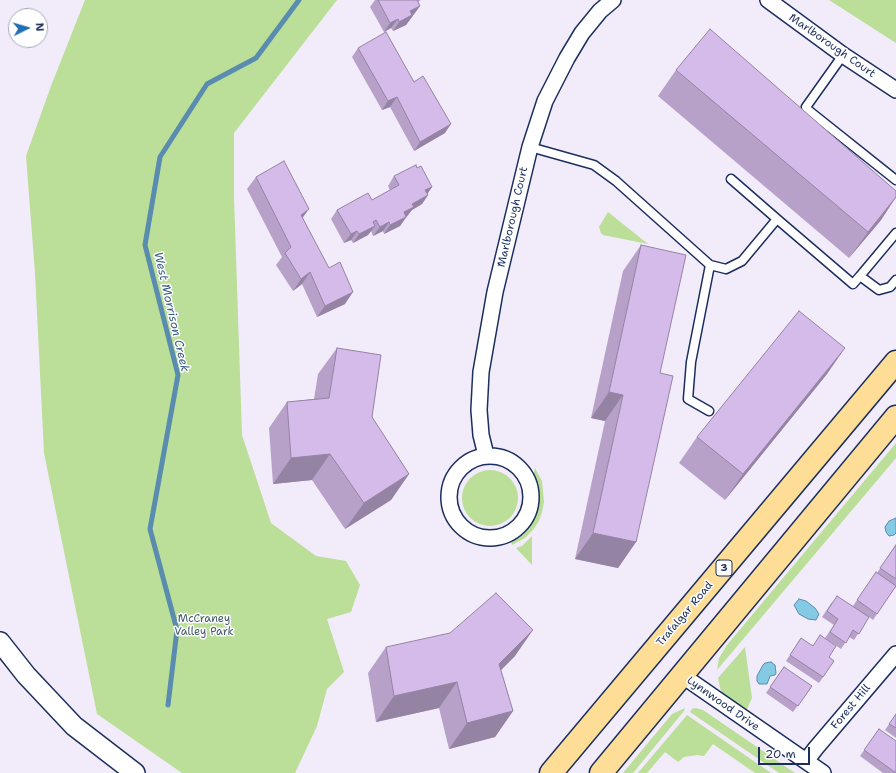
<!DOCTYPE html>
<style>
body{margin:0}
#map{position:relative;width:896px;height:773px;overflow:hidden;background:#f2ebf9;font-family:"Shantell Sans",sans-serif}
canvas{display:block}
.north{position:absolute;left:8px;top:8px;width:40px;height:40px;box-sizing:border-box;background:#fff;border:1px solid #a4acbf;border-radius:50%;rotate:85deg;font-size:11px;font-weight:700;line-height:16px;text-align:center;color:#1b2f5e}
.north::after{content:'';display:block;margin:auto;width:14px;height:18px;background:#1f6fb2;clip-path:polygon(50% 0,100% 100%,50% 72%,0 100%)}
.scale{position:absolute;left:758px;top:747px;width:52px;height:18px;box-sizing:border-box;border:2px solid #1b2f5e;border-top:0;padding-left:5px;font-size:12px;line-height:14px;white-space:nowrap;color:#1b2f5e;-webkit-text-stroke:3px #fff;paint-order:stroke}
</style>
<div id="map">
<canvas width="896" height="773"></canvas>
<div class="north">N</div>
<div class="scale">20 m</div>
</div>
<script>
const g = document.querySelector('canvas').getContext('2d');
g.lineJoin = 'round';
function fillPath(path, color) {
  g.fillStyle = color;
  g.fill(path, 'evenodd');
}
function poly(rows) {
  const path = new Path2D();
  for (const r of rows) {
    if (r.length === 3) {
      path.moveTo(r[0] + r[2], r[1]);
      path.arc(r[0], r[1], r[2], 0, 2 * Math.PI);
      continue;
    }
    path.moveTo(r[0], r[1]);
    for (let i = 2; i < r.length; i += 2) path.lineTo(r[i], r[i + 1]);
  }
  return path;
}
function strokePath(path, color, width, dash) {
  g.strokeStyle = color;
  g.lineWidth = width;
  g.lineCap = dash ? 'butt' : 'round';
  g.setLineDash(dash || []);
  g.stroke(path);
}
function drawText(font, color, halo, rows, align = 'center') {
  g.font = font + ' "Shantell Sans",sans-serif';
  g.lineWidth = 3;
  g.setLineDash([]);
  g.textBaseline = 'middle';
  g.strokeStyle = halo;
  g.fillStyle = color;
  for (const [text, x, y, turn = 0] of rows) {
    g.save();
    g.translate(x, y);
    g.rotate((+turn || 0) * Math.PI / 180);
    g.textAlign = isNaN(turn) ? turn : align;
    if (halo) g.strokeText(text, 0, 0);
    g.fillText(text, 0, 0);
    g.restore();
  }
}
const green = poly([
 [85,0,337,0,234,133,234,197,242,435,271,523,316,556,346,561,360,585,351,612,327,619,344,672,327,689,317,726,295,773,182,773,97,714,44,453,35,273,26,156,51,86],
 [829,0,896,0,896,43],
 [608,212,648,244,603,235,601,233,599,227],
 [896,443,896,458,717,670,719,658,727,645],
 [535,468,542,481,544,502,542,512,539,521,533,530,525,538,512,545,510,538,522,530,529,522,535,509,536,491,533,477],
 [490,498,28],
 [532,536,532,565,516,548,522,546],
 [745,647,752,698,746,711,723,695,720,688,718,678],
 [685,708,684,711,633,773,623,773,672,714],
 [695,708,703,710,795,773,779,773,690,712,692,709],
 [687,715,771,773,755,773,713,744,704,756,697,755,691,756,684,757,678,762,665,752,647,773,638,773]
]);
const water = poly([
 [896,518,896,533,894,535,889,536,886,532,885,527,889,521,896,518],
 [799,599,806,601,815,608,819,614,816,620,808,619,799,614,794,605,799,599],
 [771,662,775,665,776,673,775,675,770,676,767,684,759,684,757,681,757,676,763,665,765,663,771,662]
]);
const stream = poly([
 [168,705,177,630,150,529,178,375,145,245,160,157,207,84,256,58,299,0]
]);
const service = poly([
 [843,55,806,107,808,110,896,180],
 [530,147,594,165,616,181,710,265,726,269,742,261,777,219,853,284,860,276],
 [731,179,777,219],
 [896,233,860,276,879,290,890,287,896,280],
 [709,411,688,399,691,362,710,265]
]);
const minor = poly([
 [768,0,843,55,896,90],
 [486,455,481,435,479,410,481,372,495,292,530,147,545,101,567,58,582,33,600,11,613,0],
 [490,497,41],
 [683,676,823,773],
 [806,761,816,748,896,654]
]);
const tertiary = poly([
 [0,642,26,675,74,726,135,773]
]);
const primary = poly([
 [551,773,896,362],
 [601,773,896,417]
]);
const wall = poly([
 [375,0,421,0,418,2,420,6,406,25,393,31,391,28,384,32,370,7],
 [358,48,414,82,445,133,414,151,390,107,382,110,352,57],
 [676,70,896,197,881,220,849,258,658,96],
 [417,168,432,187,427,194,428,195,422,204,412,210,400,226,384,234,383,231,373,236,371,231,368,235,353,243,351,240,344,243,331,219,337,210,372,200,390,190,388,186,394,176],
 [256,177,303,218,345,304,317,317,302,284,293,291,276,265,282,257,247,189],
 [641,245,660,373,636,542,618,568,575,559,605,421,591,418,623,271],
 [337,348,372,417,409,474,391,500,345,529,312,480,273,484,269,428,287,402,314,399,318,374],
 [827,374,725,500,679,463,697,437],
 [896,544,896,588,895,587,873,620,869,617,854,640,849,637,841,649,825,638,834,625,822,617,832,602,853,606,876,572,877,573],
 [801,638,834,661,819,683,786,661],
 [386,647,515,656,501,670,513,711,495,737,449,749,439,708,376,722,368,673],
 [784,667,812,686,793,712,766,693],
 [896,714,896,738,885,730],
 [879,729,896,773,883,773,860,756]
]);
const shadedWall = poly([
 [420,6,406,25,393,31,399,22,410,11],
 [398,19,391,28,384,32,390,23],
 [397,97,390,107,382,110,388,101],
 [451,124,445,133,414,151,420,142],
 [432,187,426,196,425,190],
 [428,195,422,204,412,210,407,216,397,221,404,212,412,204],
 [896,197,881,220,849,258,868,232],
 [309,209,301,220,301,215],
 [406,217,400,226,384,234,390,225],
 [376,220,370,228,375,226,368,235,353,243,359,234,373,222],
 [389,222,383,231,373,236,380,227],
 [357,231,351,240,344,243,351,234],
 [310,272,302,284,293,291,301,279],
 [353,292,345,304,317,317,325,306],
 [845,348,827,374,725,500,743,474],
 [609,392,623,395,605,421,591,418],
 [330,454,312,480,273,484,291,458],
 [409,474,391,500,345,529,364,503],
 [593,533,636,542,618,568,575,559],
 [533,630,515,656,481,690,499,664],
 [457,682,439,708,376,722,394,696],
 [513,711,495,737,449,749,467,723]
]);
const building = poly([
 [378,0,417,0,420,6,410,11,412,15,399,22,398,19,390,23,378,0],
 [710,29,896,191,896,197,868,232,676,70,710,29],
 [386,32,414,82,423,76,451,124,420,142,397,97,388,101,358,48,386,32],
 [284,161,309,209,301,215,329,268,340,262,353,292,325,306,310,272,301,279,285,253,291,247,256,177,284,161],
 [416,165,417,168,421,166,432,187,425,190,428,195,412,204,414,207,404,212,406,217,390,225,389,222,380,227,376,220,373,222,375,226,359,234,357,231,351,234,337,210,368,193,372,200,399,185,394,176,416,165],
 [641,245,686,255,660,373,673,376,636,542,593,533,623,395,609,392,641,245],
 [799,311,845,348,743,474,697,437,799,311],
 [337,348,381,355,372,417,409,474,364,503,330,454,291,458,287,402,329,398,337,348],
 [896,545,896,579,880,568,896,545],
 [876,572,896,586,877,614,857,600,876,572],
 [496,593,533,630,499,664,513,711,467,723,457,682,394,696,386,647,450,633,496,593],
 [837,596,869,617,859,634,853,630,846,643,830,632,838,619,827,611,837,596],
 [820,635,836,646,829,657,834,661,823,677,790,655,801,638,813,646,820,635],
 [784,667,812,686,798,706,770,687,784,667],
 [896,714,896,728,889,724,896,714],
 [879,729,896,741,896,773,864,750,879,729]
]);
const shields = [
 [724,568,16]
];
const shieldNames = [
 ["3",724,568]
];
const streetNames = [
 ["Marlborough Court",832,46,35],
 ["Marlborough Court",513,217,-77],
 ["Trafalgar Road",685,614,-50],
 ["Lynnwood Drive",723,704,35],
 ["Forest Hill",851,707,-50]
];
const parkNames = [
 ["McCraney",204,619],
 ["Valley Park",204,632]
];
const waterNames = [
 ["West Morrison Creek",171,312,77]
];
fillPath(green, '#bbde98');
fillPath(water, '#84cae5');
strokePath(water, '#5a8caf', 1);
strokePath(stream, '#5a8caf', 5);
strokePath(service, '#1b2f5e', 11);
strokePath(minor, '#1b2f5e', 18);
strokePath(tertiary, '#1b2f5e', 22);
strokePath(primary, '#1b2f5e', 25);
strokePath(service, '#fff', 8);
strokePath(minor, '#fff', 15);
strokePath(tertiary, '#fff', 19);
strokePath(primary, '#fedd96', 22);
fillPath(wall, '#b7a1c9');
fillPath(shadedWall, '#9583a4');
fillPath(building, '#d5bbea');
strokePath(building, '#9583a4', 1);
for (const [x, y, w] of shields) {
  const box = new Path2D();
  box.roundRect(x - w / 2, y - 8, w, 16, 3);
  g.fillStyle = '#fff';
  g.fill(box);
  strokePath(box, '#1b2f5e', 1);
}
drawText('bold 10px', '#1b2f5e', null, shieldNames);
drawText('11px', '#1b2f5e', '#fff', streetNames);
drawText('11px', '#435b6c', '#fff', parkNames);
drawText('italic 12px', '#3a5e86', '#fff', waterNames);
</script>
